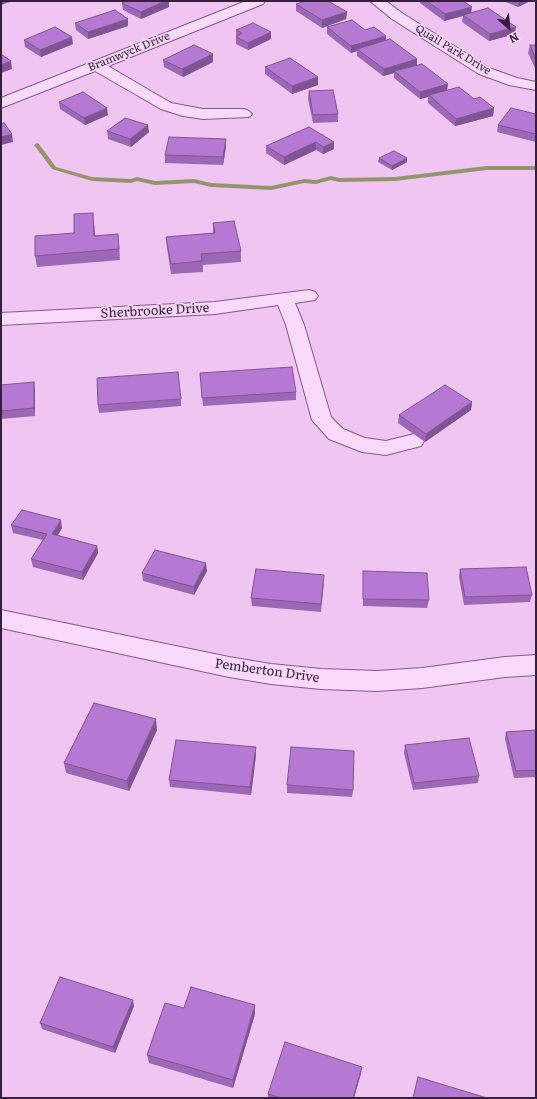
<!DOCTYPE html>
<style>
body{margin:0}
#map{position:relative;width:537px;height:1099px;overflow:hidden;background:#f0c5f2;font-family:Literata,serif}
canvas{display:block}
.frame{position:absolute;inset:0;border:2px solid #361e3e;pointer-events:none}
.north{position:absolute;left:489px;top:8px;width:40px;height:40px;-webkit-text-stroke:3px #f7d6f9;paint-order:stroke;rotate:153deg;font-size:11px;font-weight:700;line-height:16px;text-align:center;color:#361e3e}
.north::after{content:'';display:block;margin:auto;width:14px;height:18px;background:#361e3e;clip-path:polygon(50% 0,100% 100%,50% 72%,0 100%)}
</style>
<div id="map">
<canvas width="537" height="1099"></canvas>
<div class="frame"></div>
<div class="north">N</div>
</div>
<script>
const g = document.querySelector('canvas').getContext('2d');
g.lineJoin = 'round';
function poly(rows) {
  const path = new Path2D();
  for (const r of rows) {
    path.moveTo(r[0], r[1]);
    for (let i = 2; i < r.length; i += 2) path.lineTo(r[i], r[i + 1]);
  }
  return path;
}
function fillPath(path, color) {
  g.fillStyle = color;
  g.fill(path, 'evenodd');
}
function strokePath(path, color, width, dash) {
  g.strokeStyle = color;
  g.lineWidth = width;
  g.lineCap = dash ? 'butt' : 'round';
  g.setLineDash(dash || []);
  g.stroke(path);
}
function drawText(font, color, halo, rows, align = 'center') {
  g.font = font + ' Literata,serif';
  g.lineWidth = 3.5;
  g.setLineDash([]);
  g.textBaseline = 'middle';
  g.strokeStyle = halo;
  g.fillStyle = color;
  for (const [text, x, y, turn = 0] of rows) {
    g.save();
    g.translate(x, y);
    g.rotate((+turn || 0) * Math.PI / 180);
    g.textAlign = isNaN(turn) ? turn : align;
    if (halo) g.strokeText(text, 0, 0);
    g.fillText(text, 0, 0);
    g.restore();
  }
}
const stream = poly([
 [37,143,39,144,56,167,92,177,131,179,137,177,155,181,194,179,211,183,271,186,304,179,316,180,331,176,339,178,395,177,487,166,536,166,536,170,487,170,395,181,339,182,331,180,316,184,304,183,271,190,211,187,194,183,155,185,137,181,131,183,92,181,52,169,34,145,37,143]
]);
const minor = poly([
 [246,1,265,1,263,4,108,66,171,103,203,109,244,109,249,111,252,114,249,117,203,119,183,116,161,109,95,71,1,108,1,98,246,1],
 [370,1,386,1,402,13,489,68,517,78,536,82,536,90,509,85,479,74,392,19,370,1],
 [309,290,315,292,318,296,315,300,295,303,304,325,331,417,343,429,365,438,386,441,414,434,421,436,424,441,421,446,386,455,362,452,329,439,312,420,286,325,278,305,215,314,1,325,1,313,215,302,309,290],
 [1,610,229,657,271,664,321,669,377,671,422,668,505,657,536,655,536,675,505,677,422,688,377,691,321,689,271,684,229,677,1,628,1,610]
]);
const wall = poly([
 [420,1,463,1,471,13,515,34,489,41,462,22,463,16,444,21,420,3],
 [503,1,530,1,518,7],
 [122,3,169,7,141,19,123,10],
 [296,4,347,12,346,19,322,28,296,11],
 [128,19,128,26,88,39,76,30,75,23],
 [327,27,365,30,386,36,386,40,417,65,447,90,474,99,494,108,493,116,455,126,428,103,428,97,420,99,394,78,394,73,383,76,357,56,357,51,351,53,327,34],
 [236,30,271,39,248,50,236,44],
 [24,40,73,44,41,57,25,47],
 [530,45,536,45,536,68,535,68,528,53],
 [213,54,213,62,183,77,164,67,163,60],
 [265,67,318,77,318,85,292,94,265,74],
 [309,91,338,114,338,122,313,123,308,99],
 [59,102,108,115,85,125,60,109],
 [536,114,536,142,497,132,498,125],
 [309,127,334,149,323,154,316,150,284,165,266,153,266,146],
 [107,131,149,132,131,147,108,139],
 [226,147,223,165,165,163,165,155],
 [379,158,407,162,392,170,378,162],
 [93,213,95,235,119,244,120,260,37,267,35,256,74,233],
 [213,223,241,251,241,262,203,265,203,272,171,274,167,248,166,237,213,233],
 [200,373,296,392,296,400,203,406],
 [1,385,35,390,35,416,1,419],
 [181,399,181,406,99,413,98,405],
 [472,402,471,410,425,442,398,423,399,415],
 [11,525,62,528,58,535,97,546,98,553,83,580,33,567,31,559,43,540,13,533],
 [460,569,532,595,530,602,464,605,459,577],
 [207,571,194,595,143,581,142,573],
 [363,571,429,600,427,608,363,606],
 [324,583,321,612,252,606,251,598],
 [157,730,129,791,66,773,64,763],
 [536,730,536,777,514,778,505,739,506,732],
 [405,745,479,776,478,783,413,790,404,753],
 [256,755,251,795,170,787,169,780],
 [287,785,353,790,352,797,287,793],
 [255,1005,255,1014,233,1088,149,1063,147,1055],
 [134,1006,115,1053,42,1029,40,1023],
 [361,1073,354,1098,268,1098,268,1094]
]);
const shadedWall = poly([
 [1,1,12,1,1,5],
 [165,1,169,1,169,7,141,19,141,12],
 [519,1,530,1,518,7],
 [472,7,471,14,463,15,463,16,444,21,445,14],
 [347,12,346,19,322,28,322,20],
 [128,19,128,26,88,39,88,32],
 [516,27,515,34,489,41,490,34],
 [271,32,271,39,248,50,248,43],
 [386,36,385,43,357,49,357,51,351,53,351,46],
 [72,37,73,44,41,57,40,50],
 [213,54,213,62,183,77,182,69],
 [417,59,417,66,394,71,394,73,383,76,384,69],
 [11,61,12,69,1,73,1,65],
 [318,77,318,85,292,94,292,86],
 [448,84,447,91,429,95,428,97,420,99,420,92],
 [107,108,108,115,85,125,84,118],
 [494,108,493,116,455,126,456,119],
 [148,125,149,132,131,147,130,139],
 [12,134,13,142,1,145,1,137],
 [226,139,226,147,223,165,223,157],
 [316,142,316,150,284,165,284,157],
 [334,142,334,149,323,154,323,147],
 [407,158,407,162,392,170,392,166],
 [93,213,96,246,94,236],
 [34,382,35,390,35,416,34,408],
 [472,402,471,410,425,442,426,434],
 [61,520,62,528,54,542,52,534],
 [97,546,98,553,83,580,82,572],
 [206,563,207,571,194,595,194,587],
 [156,719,157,730,129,791,127,781],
 [256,747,256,755,251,795,250,787],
 [133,1000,134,1006,115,1053,113,1047],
 [255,1005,255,1014,233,1088,233,1080],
 [362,1067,361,1073,354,1098,353,1098]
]);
const building = poly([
 [126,1,165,1,141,12,122,3,126,1],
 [306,1,328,1,347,12,322,20,296,4,306,1],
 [427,1,463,1,472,7,445,14,427,1],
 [488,8,516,27,490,34,463,15,488,8],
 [115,10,128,19,88,32,75,23,115,10],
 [352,20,365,30,374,27,386,36,351,46,327,27,352,20],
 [253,23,271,32,248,43,236,37,242,33,236,30,253,23],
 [55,27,72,37,40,50,24,40,55,27],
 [390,39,417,59,384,69,357,49,390,39],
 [194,45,213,54,182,69,163,60,194,45],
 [530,45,536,45,536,60,530,45],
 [1,54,11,61,1,65,1,54],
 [290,58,318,77,292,86,265,67,290,58],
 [422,64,448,84,420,92,394,71,422,64],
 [459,87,474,99,480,97,494,108,456,119,429,95,459,87],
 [333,90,338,114,313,115,309,91,333,90],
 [83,92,107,108,84,118,59,102,83,92],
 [511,108,536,114,536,134,498,125,511,108],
 [125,118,148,125,130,139,107,131,125,118],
 [4,123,12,134,1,137,1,124,4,123],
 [309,127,334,142,323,147,316,142,284,157,266,146,309,127],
 [169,137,226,139,223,157,165,155,169,137],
 [394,151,407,158,392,166,379,158,394,151],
 [93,213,94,236,118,234,119,249,35,256,35,236,74,233,74,214,93,213],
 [234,221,241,251,201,254,202,261,171,264,166,237,215,233,213,223,234,221],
 [292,367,296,392,202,398,200,373,292,367],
 [178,372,181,399,98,405,97,378,178,372],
 [34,382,34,408,1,411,1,385,34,382],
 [445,385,472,402,426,434,399,415,445,385],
 [22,510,61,520,52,534,97,546,82,572,31,559,47,534,11,525,22,510],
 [155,550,206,563,194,587,142,573,155,550],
 [526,567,532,595,465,597,460,569,526,567],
 [256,569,324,575,321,604,251,598,256,569],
 [363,571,427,573,429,600,363,599,363,571],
 [94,703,156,719,127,781,64,763,94,703],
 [536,730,536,770,516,771,506,732,536,730],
 [469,738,479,776,414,783,405,745,469,738],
 [176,740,256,747,250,787,169,780,176,740],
 [291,747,354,751,353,790,287,785,291,747],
 [60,977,133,1000,113,1047,40,1023,60,977],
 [191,987,255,1005,233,1080,147,1055,165,1003,184,1008,191,987],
 [285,1042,362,1067,353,1098,281,1098,268,1094,285,1042],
 [418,1077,487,1098,413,1098,418,1077]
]);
const farStreetnames = [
 ["Quail Park Drive",453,50,31],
 ["Bramwyck Drive",129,52,-22]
];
const streetNames = [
 ["Sherbrooke Drive",155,311,-3],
 ["Pemberton Drive",267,671,8]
];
fillPath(stream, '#95956d');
strokePath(minor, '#84598f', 2);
fillPath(minor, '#fadafc');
fillPath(wall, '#9c67b5');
fillPath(shadedWall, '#7f5494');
fillPath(building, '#b578d3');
strokePath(building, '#7f5494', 1);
drawText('11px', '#361e3e', '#f7d6f9', farStreetnames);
drawText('13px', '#361e3e', '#f7d6f9', streetNames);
</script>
